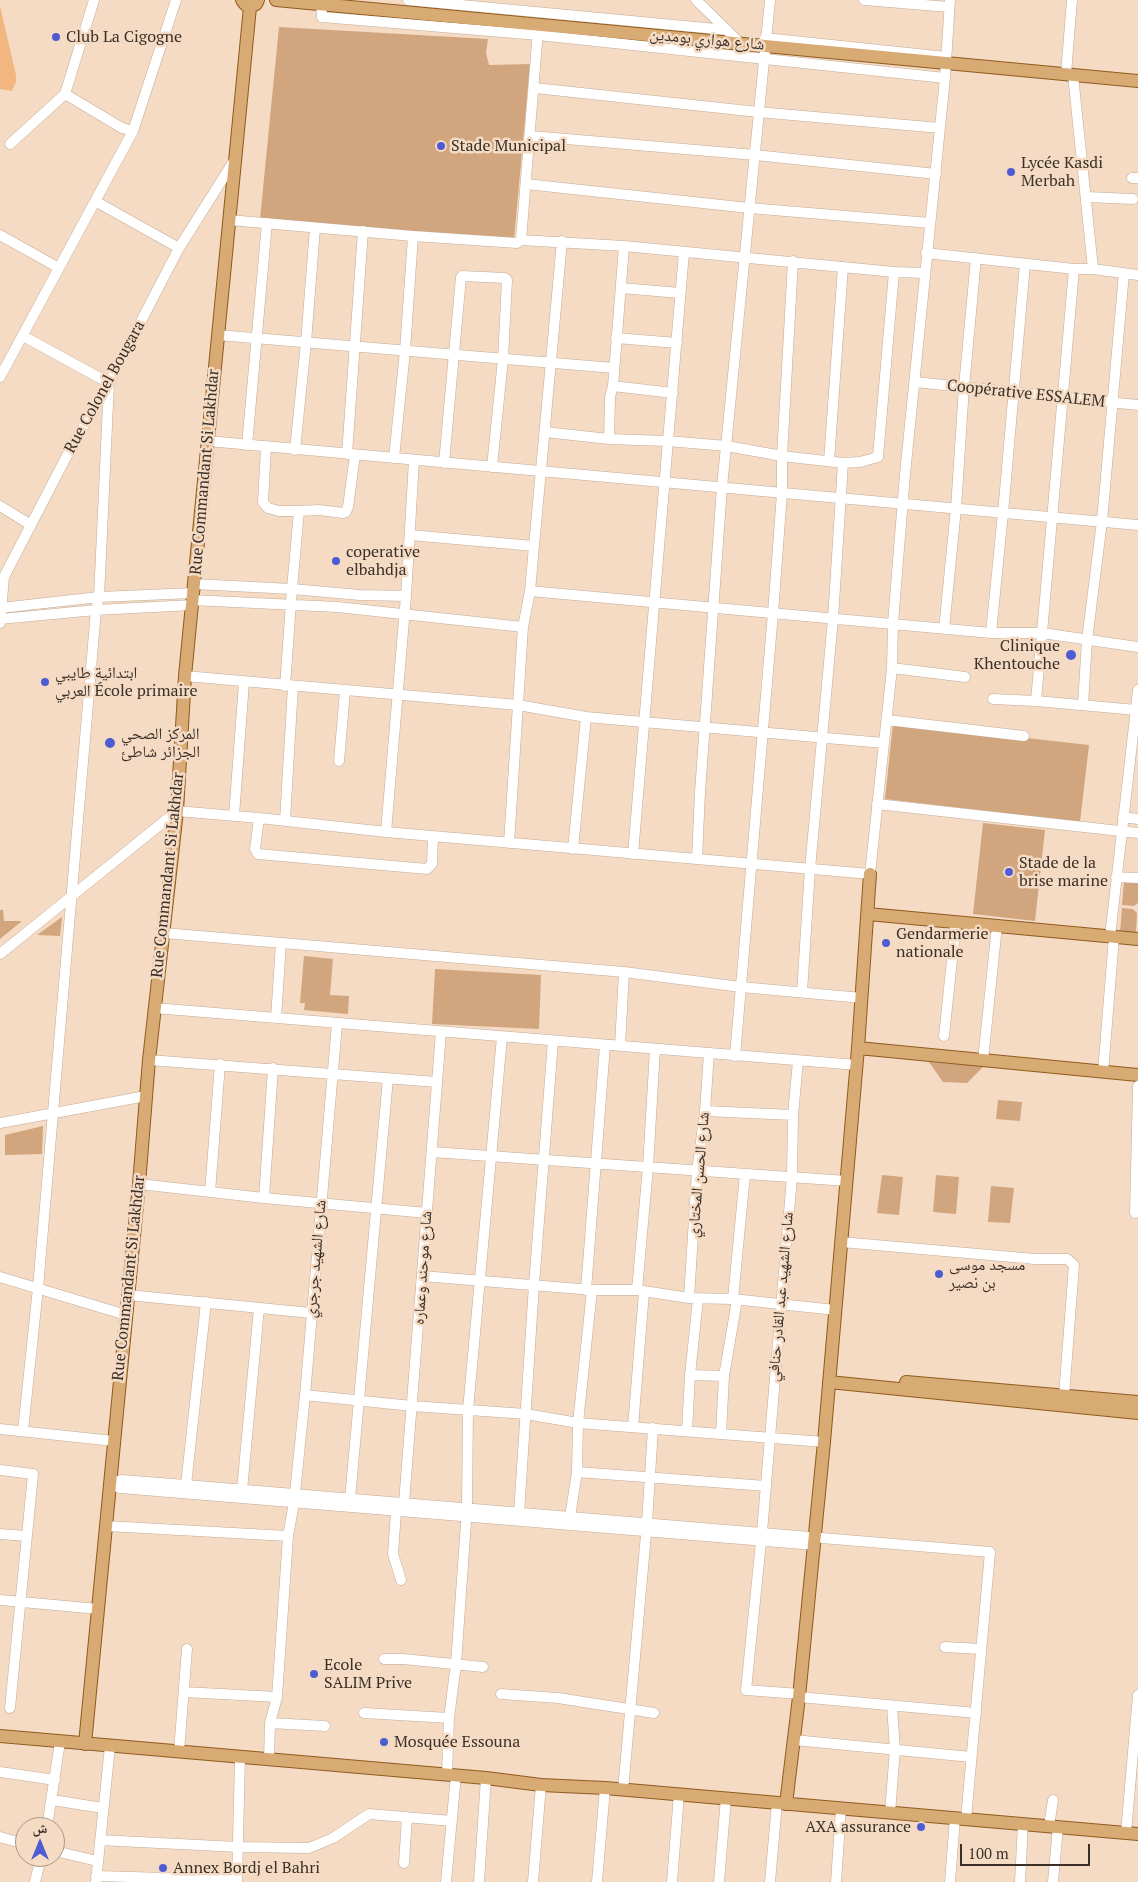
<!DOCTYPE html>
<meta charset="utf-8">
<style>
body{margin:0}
#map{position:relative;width:1138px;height:1882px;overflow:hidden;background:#f5dbc4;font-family:"PT Serif","Noto Naskh Arabic",serif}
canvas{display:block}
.north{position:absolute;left:15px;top:1817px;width:50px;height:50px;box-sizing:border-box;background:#f5dbc4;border:1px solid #aa9786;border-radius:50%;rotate:0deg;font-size:14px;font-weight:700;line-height:20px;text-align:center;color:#3a3028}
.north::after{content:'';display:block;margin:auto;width:18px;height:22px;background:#4d5cd2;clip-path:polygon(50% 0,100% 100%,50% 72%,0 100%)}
.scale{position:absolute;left:960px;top:1844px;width:130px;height:22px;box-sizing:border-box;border:2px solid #3a3028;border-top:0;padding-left:6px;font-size:15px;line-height:18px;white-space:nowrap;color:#3a3028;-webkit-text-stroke:4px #f5dbc4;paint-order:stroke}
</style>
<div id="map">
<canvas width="1138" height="1882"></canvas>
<div class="north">ش</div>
<div class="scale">100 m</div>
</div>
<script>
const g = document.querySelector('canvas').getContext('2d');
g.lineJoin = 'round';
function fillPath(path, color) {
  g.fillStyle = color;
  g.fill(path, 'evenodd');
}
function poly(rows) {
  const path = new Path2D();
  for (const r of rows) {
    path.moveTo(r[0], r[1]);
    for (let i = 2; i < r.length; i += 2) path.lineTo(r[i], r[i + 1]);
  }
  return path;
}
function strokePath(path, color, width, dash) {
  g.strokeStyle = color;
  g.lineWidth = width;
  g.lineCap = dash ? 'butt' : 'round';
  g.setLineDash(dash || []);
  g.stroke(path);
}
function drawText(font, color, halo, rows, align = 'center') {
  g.font = font + ' "PT Serif","Noto Naskh Arabic",serif';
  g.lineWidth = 5;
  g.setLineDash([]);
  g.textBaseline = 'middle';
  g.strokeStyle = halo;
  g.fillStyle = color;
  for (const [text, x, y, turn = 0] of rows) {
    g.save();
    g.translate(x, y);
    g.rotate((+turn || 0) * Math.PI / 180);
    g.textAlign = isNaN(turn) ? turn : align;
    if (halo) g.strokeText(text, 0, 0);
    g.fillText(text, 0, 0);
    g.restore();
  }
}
const green = poly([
 [279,27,488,39,486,53,489,65,530,64,514,239,260,219],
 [893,723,1089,745,1080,822,885,799],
 [983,823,1045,830,1035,921,973,914],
 [1124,882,1138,882,1138,903,1134,906,1122,905],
 [1122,908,1133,909,1137,913,1136,933,1120,932],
 [0,910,3,910,4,921,22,921,0,939],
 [62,917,60,936,37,935],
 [304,956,333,959,330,995,349,996,348,1014,304,1010,305,1003,300,1003],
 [435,969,541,975,539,1029,432,1024],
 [929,1062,984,1066,967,1083,943,1082],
 [998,1100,1022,1102,1020,1121,996,1119],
 [43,1126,42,1154,5,1155,5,1135],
 [882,1175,903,1177,899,1215,877,1213],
 [936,1175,959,1177,956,1214,933,1212],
 [991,1186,1014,1188,1010,1223,988,1222]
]);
const water = poly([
 [0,6,16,75,16,82,12,91,0,89]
]);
const minor = poly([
 [408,0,727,30],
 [696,0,741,44],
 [864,0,949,7],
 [321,4,322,17,538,35,945,78],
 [538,30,521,240,624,246,894,272,925,273],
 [765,38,946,57],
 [1066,74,1072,0],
 [1073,75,1093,269],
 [535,88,758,112,940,128],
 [65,94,122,128,133,131],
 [531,136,755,155,936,174],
 [10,144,65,94,94,0],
 [1132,178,1138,178],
 [526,184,749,208,930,223],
 [1087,197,1133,199],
 [95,201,179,248],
 [229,220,413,236,517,243,521,240],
 [0,235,59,268],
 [926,253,1074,269,1093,269,1138,275],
 [1074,269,1036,701,1136,710],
 [621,288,680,293],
 [218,335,614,368],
 [23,336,109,383,99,597,96,610,38,1288,23,1431],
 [616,338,677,343],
 [0,377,133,131,176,0],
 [915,382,1138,405],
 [613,386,673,393],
 [545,432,609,439,667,441,727,446,782,456,843,463,860,462,878,457,894,272],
 [609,439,610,397,613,386,624,246],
 [208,441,1138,525],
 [247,445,267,223],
 [266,447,263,502,268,508,279,511,299,511],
 [295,450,306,342,315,228],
 [347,454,363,231],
 [394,458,405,351,413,236],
 [829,461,843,267],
 [444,463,461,277,462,276,505,278,507,280,503,359,492,467],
 [0,506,31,525],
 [410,535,534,546],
 [194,584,292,589,299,511,319,510,343,513,346,512,348,507,355,455],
 [530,591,991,633,1042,633,1138,647],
 [192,600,337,607,523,627],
 [0,608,99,597,193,593],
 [0,619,96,610,192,605],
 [0,623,4,577,74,442,109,383,179,248,234,161],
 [944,629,956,508,964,387,976,258],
 [991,633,1003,513,1025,264],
 [892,668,965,677],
 [185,676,518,705,586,717,884,743],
 [285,686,292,589,360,595,406,596],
 [993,699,1036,701],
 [1083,705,1087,640,1102,521,1124,273],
 [887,720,1024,736],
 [339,761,345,691],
 [877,804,1138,833],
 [234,816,244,682],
 [1123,817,1138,819],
 [259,818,255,849,258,854,427,869,432,864,433,836],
 [285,820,293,686],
 [386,832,406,596,414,460],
 [509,843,523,627,530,591,534,546,562,241],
 [573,849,586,717],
 [633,854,684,252],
 [697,859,700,792,722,487,770,0],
 [1116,877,1138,878],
 [164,933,624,972,741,987,862,998],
 [1110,937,1138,690],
 [0,954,177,811,259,818,386,832,870,874,892,668,893,623,905,474,945,78,950,0],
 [802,992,810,869,833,619,843,463],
 [154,1008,857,1065],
 [276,1018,281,943],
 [944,1036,956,922],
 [620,1046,624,972],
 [735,1056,773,613,782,493,782,456,793,261],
 [149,1060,437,1082],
 [983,1060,997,926],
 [798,1061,793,1115,792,1177,762,1532,746,1690,800,1694],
 [1103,1072,1114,937],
 [705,1111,793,1115],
 [0,1123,146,1096],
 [432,1152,847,1181],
 [139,1184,264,1198,427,1213],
 [210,1192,220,1064],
 [264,1198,273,1068],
 [1135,1213,1138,1086],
 [841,1242,1035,1259,1067,1259,1074,1265,1064,1396],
 [422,1276,592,1290,637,1290,689,1298,733,1299,835,1310],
 [0,1277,126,1315],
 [586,1290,605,1045],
 [637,1290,648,1167,655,1049],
 [128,1295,311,1313],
 [689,1298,697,1171,705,1111,709,1053],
 [698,1299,690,1375,724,1376],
 [733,1299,745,1174],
 [305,1395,412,1406,526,1414,578,1423,824,1442],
 [633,1427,644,1292],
 [0,1429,114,1441],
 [687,1431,690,1375],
 [721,1434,724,1376,737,1300],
 [0,1470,33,1474,10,1708],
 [577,1472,766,1486],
 [110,1484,121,1480,186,1485,990,1552,966,1819],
 [110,1484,120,1488,814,1545],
 [186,1485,206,1302],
 [242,1490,259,1308],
 [350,1499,388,1078],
 [404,1503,441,1032],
 [396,1512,393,1554,401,1580],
 [519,1513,534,1285,553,1041],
 [570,1517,577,1472,578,1423,592,1290],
 [106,1526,288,1536],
 [0,1534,27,1536],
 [0,1600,98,1609],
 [945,1647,981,1649],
 [384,1659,403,1659,483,1667],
 [184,1692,277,1697],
 [501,1694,558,1698,654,1713],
 [799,1697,976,1713],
 [364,1713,449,1718],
 [270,1723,325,1726],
 [794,1740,971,1757],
 [179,1752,187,1649],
 [269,1760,270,1723,277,1697,288,1536,294,1503,305,1395,337,1024],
 [0,1772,55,1780],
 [447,1775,449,1718,456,1664,467,1508,468,1410,502,1037],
 [623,1790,647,1523,653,1428],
 [52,1800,103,1808],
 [890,1813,895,1749,892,1706],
 [1049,1826,1053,1800],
 [47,1827,60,1742],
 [1126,1833,1138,1695],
 [0,1837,25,1844],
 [100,1840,238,1847,309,1848,333,1838,369,1814,452,1821],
 [55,1851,97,1861],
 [404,1863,407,1817],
 [96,1876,237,1880],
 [35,1882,41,1857],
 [96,1882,110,1746],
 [237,1882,240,1757],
 [446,1882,456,1775],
 [479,1882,486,1778],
 [533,1882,541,1785],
 [597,1882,605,1788],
 [672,1882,679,1794],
 [719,1882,726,1798],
 [770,1882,777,1803],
 [836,1882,841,1809],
 [950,1882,955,1818],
 [1020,1882,1023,1824],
 [1053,1882,1058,1827]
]);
const major = poly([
 [242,0,245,4,250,7,256,4,258,0],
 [276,0,1138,81],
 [868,914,1138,939],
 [858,1048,1138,1075],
 [829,1382,1138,1413],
 [906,1382,1138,1402],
 [0,1736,486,1778,541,1785,605,1788,1138,1834],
 [85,1744,139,1184,149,1060,177,811,185,676,250,7],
 [786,1804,799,1697,824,1442,858,1048,870,874]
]);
const markers = [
 [56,37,5,"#4d5cd2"],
 [441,146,5,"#4d5cd2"],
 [1011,172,5,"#4d5cd2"],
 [336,561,5,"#4d5cd2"],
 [1071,655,6,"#4d5cd2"],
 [45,682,5,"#4d5cd2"],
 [110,743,6,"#4d5cd2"],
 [1009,872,5,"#4d5cd2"],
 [886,943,5,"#4d5cd2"],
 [939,1274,5,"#4d5cd2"],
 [314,1674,5,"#4d5cd2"],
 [384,1742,5,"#4d5cd2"],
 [921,1827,5,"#4d5cd2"],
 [163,1868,5,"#4d5cd2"]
];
const poiNames = [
 ["Club La Cigogne",66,37],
 ["Stade Municipal",451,146],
 ["Lycée Kasdi",1021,163],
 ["Merbah",1021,181],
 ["coperative",346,552],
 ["elbahdja",346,570],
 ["Clinique",1060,646,"right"],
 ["Khentouche",1060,664,"right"],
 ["ابتدائية طايبي",55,673],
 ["العربي École primaire",55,691],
 ["المركز الصحي",121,734],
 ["الجزائر شاطئ",121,752],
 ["Stade de la",1019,863],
 ["brise marine",1019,881],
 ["Gendarmerie",896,934],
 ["nationale",896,952],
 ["مسجد موسى",949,1265],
 ["بن نصير",949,1283],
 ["Ecole",324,1665],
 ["SALIM Prive",324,1683],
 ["Mosquée Essouna",394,1742],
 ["AXA assurance",911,1827,"right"],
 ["Annex Bordj el Bahri",173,1868]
];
const streetNames = [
 ["شارع هواري بومدين",707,40,5],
 ["Rue Colonel Bougara",105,387,-61],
 ["Coopérative ESSALEM",1026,394,6],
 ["Rue Commandant Si Lakhdar",205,472,-85],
 ["Rue Commandant Si Lakhdar",168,875,-84],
 ["شارع الحسن المختاري",699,1175,-85],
 ["شارع الشهيد جرجري",316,1259,-85],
 ["شارع موحند وعماره",423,1268,-86],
 ["Rue Commandant Si Lakhdar",129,1278,-84],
 ["شارع الشهيد عبد القادر حنافي",781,1297,-85]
];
fillPath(green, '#d1a57e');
fillPath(water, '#f2b680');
strokePath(minor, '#c3aa95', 11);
strokePath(major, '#905b1e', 14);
strokePath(minor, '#fff', 10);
strokePath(major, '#d8aa74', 12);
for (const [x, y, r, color] of markers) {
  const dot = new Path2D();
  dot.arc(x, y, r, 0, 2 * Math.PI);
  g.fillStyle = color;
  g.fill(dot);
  strokePath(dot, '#f5dbc4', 2);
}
drawText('16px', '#3a3028', '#f5dbc4', poiNames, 'left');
drawText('16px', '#3a3028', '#f5dbc4', streetNames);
</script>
